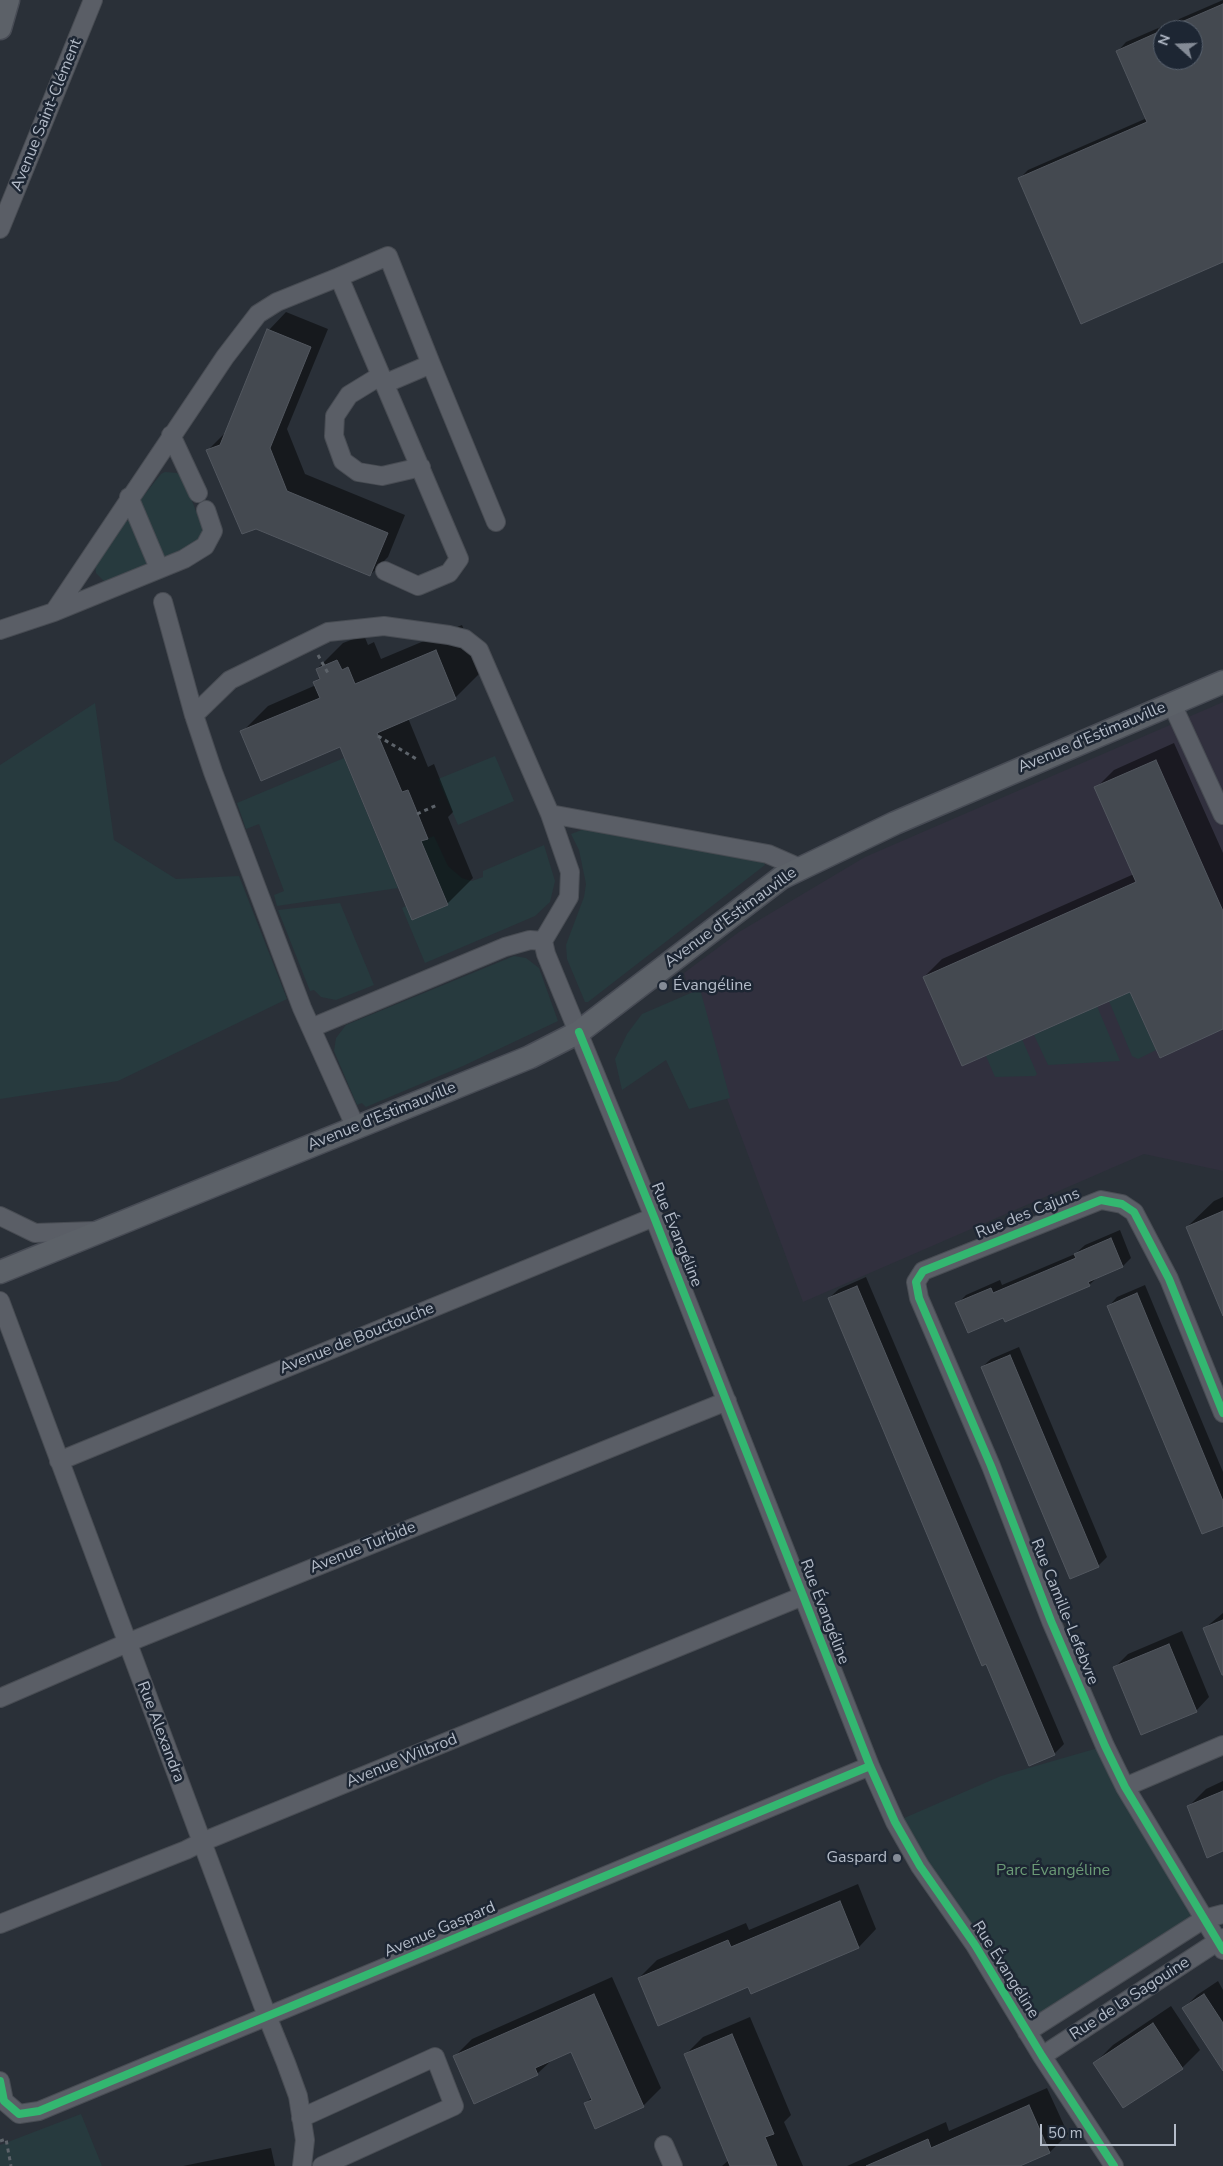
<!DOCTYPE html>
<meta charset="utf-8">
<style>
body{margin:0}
#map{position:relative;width:1223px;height:2166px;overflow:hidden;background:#2a3038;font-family:"Nunito Sans",sans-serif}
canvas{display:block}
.north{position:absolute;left:1153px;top:20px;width:50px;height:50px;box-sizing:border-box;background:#1d2633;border:1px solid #59626f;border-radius:50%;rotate:290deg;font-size:14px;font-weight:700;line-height:20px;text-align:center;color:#b4bcc9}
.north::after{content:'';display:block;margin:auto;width:18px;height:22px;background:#848b96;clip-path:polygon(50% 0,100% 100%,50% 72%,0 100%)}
.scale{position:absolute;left:1040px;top:2124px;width:136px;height:22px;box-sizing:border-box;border:2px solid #b4bcc9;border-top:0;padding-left:6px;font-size:15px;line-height:18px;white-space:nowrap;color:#b4bcc9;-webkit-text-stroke:4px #1d2633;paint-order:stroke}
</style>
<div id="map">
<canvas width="1223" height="2166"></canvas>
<div class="north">N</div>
<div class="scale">50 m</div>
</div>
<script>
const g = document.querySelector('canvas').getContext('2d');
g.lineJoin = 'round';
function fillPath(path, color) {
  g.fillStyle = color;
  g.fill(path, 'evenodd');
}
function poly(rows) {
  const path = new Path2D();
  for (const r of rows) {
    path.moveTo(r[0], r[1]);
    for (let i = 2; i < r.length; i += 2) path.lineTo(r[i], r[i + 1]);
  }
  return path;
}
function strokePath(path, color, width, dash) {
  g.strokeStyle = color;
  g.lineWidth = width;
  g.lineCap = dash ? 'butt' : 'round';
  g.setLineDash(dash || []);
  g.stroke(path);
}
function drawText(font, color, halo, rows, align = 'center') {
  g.font = font + ' "Nunito Sans",sans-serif';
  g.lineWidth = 5;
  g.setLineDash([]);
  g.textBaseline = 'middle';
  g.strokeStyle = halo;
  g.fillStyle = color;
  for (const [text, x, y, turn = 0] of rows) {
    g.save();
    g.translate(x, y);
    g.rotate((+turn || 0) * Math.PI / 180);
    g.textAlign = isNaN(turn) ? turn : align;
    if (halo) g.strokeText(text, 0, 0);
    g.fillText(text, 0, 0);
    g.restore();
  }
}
const medical = poly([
 [1223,702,1223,1171,1144,1154,803,1302,704,1037,684,973,739,932,865,857]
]);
const green = poly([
 [165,472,177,473,183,478,203,529,201,538,170,558,163,557,140,505,141,499,161,474],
 [127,521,132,521,150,566,109,582,104,581,96,573,95,563,123,523],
 [95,703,114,840,176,879,239,876,287,999,118,1081,0,1099,0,765],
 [495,756,514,801,458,825,438,779],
 [344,758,398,888,277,906,274,895,284,891,259,824,246,829,237,803],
 [587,828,762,859,765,865,588,1002,585,1002,567,959,566,945,584,897,586,884,579,850,571,834],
 [434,836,448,866,462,878,472,881,483,877,483,871,544,845,555,881,550,902,535,916,425,963,402,908,406,906,412,920,448,905,421,841],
 [340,903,374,985,336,1000,321,997,314,990,310,991,278,910],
 [514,956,526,958,539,968,558,1021,463,1066,366,1107,362,1103,357,1105,334,1051,336,1038,346,1025],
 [700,989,730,1098,689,1109,666,1060,622,1090,615,1059,627,1034,642,1014],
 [1130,992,1156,1050,1138,1059,1132,1056,1109,1001],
 [1097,1006,1120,1061,1048,1065,1034,1035],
 [1022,1039,1037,1074,1035,1076,995,1077,986,1056],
 [1105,1746,1204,1919,1027,2032,895,1822,1001,1776],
 [81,2114,102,2166,0,2166,0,2145]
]);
const shadow = poly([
 [1223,0,1223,261,1020,178,1028,170,1147,118,1118,51,1126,42],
 [1163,30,1193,30,1193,60,1163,60],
 [286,312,328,329,287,429,305,474,405,515,388,557,370,575,208,450,226,432,269,330],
 [462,625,481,672,455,698,408,718,428,767,434,764,453,812,448,817,473,878,447,904,340,746,242,732,268,706,316,685,315,682,320,677,317,669,343,643,364,635,368,645,374,642,381,659],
 [1174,743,1223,853,1223,1028,1131,990,924,977,942,959,1134,874,1096,788,1114,770],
 [1223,1197,1223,1313,1187,1227,1214,1201],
 [1120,1230,1131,1258,1123,1266,1098,1277,1089,1285,1004,1316,957,1304,966,1295,1000,1280,1002,1285,1075,1254,1085,1245],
 [866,1277,1064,1744,1054,1754,829,1298,839,1289],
 [1145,1285,1223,1472,1223,1524,1109,1306,1117,1297],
 [1019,1347,1107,1557,1098,1566,982,1367,991,1359],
 [1223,1613,1223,1673,1205,1628],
 [1182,1631,1209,1697,1196,1711,1115,1667,1128,1654],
 [1223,1781,1223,1849,1188,1807,1206,1789],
 [858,1884,876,1929,859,1947,749,1986,639,1978,657,1960,746,1923,749,1930],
 [612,1977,661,2088,643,2106,585,2104,592,2097,572,2051,553,2059,537,2074,455,2056,472,2039],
 [1218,1981,1223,1990,1223,2069,1184,2008,1197,1995],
 [1171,2006,1200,2050,1182,2068,1095,2063,1113,2045],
 [750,2017,791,2115,784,2122,803,2166,722,2166,729,2160,685,2055,703,2037],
 [1047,2088,1068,2134,1050,2152,1017,2166,847,2166,946,2122,949,2131],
 [271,2148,275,2166,183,2166]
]);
const building = poly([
 [1223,4,1223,262,1081,324,1018,178,1147,122,1116,51,1163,30,1163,60,1193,60,1193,30,1163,30,1223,4],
 [267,329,311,347,270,448,287,491,388,533,370,576,256,529,242,534,206,450,220,445,267,329],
 [436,650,456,699,377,733,402,792,408,790,428,839,421,841,448,905,412,920,340,747,261,781,240,731,320,698,313,682,320,679,316,669,337,660,342,670,348,667,355,684,436,650],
 [1156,760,1223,911,1223,1029,1160,1058,1130,992,962,1066,923,977,1136,882,1094,787,1156,760],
 [1223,1211,1223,1316,1186,1227,1223,1211],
 [1111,1238,1123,1267,1088,1282,1090,1286,1005,1322,1003,1318,968,1333,955,1303,991,1288,993,1293,1076,1258,1074,1254,1111,1238],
 [857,1286,1055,1755,1029,1766,986,1664,982,1666,828,1298,857,1286],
 [1137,1293,1223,1501,1223,1526,1202,1534,1107,1306,1137,1293],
 [1010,1355,1099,1567,1070,1579,981,1367,1010,1355],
 [1223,1620,1223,1675,1222,1675,1203,1628,1223,1620],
 [1169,1644,1197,1712,1141,1735,1113,1667,1169,1644],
 [1223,1791,1223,1851,1207,1858,1187,1806,1223,1791],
 [840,1901,859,1948,751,1994,748,1987,658,2026,638,1978,728,1940,731,1947,840,1901],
 [594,1994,644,2107,595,2129,584,2103,592,2100,571,2052,535,2068,538,2075,474,2104,453,2056,594,1994],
 [1204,1994,1223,2023,1223,2071,1182,2008,1204,1994],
 [1153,2023,1183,2069,1123,2108,1093,2063,1153,2023],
 [732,2034,774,2134,765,2137,777,2166,730,2166,684,2054,732,2034],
 [1029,2105,1050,2153,1020,2166,866,2166,928,2139,931,2148,1029,2105]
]);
const path = poly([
 [318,655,329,675],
 [378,736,418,760],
 [417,814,437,805],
 [0,2141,6,2139,11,2166]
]);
const minor = poly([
 [0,229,93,0],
 [339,277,388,256,431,364],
 [380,376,349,395,335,416,334,436,343,461,358,472,382,476,421,467],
 [384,384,431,364,496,522],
 [171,435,198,493],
 [129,497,159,568],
 [163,602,194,715,213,772,302,1008,356,1128],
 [54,612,225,357,258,314,277,302,339,277,459,559,449,573,418,586,385,571],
 [0,630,54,612,184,559,205,546,213,531,206,510],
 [1172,704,1223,815],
 [194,715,230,680,328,632,384,626,449,635,465,639,479,650,550,814,570,872,569,897,543,941,546,954,654,1217,870,1766,895,1822,920,1866,975,1945,1042,2056,1114,2166],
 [550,814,768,854,800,868],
 [311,1028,505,947,530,940,543,941],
 [0,1216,35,1233,94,1231],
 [0,1301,267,2016,286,2063,298,2096,305,2140,302,2166],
 [1223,1413,1169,1279,1134,1212,1122,1204,1101,1200,923,1271,916,1282,919,1298,991,1466,1051,1621,1105,1746,1125,1787,1223,1950],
 [59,1461,654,1217],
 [0,1698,127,1643,727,1401],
 [1125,1787,1223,1745],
 [0,1924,186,1850,202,1842,803,1596],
 [1027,2032,1204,1919,1223,1914],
 [1042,2056,1223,1938],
 [0,2081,4,2101,19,2114,39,2111,870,1766],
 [301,2118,435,2057,454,2106,322,2166],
 [664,2145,673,2166]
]);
const major = poly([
 [0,28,8,0],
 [0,1272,530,1057,579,1032,781,878,895,823,1223,682]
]);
const cycleway = poly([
 [579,1032,654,1217,870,1766,895,1822,920,1866,975,1945,1042,2056,1114,2166],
 [1223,1413,1169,1279,1134,1212,1122,1204,1101,1200,923,1271,916,1282,919,1298,991,1466,1051,1621,1105,1746,1125,1787,1223,1950],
 [0,2081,4,2101,19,2114,39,2111,870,1766]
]);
const markers = [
 [663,986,5,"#848b96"],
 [897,1858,5,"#848b96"]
];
const streetNames = [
 ["Avenue Saint-Clément",47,115,-68],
 ["Avenue d'Estimauville",1092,738,-23],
 ["Avenue d'Estimauville",731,918,-36],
 ["Avenue d'Estimauville",382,1117,-22],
 ["Rue des Cajuns",1028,1214,-22],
 ["Rue Évangéline",676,1235,68],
 ["Avenue de Bouctouche",357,1339,-22],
 ["Avenue Turbide",363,1548,-22],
 ["Rue Évangéline",824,1612,69],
 ["Rue Camille-Lefebvre",1064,1612,68],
 ["Rue Alexandra",160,1732,69],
 ["Avenue Wilbrod",402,1761,-22],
 ["Avenue Gaspard",440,1930,-23],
 ["Rue Évangéline",1005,1970,58],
 ["Rue de la Sagouine",1130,1999,-33]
];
const poiNames = [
 ["Évangéline",673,986],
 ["Gaspard",887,1858,"right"]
];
const parkNames = [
 ["Parc Évangéline",1053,1871]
];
fillPath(medical, '#31303e');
fillPath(green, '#273a3e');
fillPath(shadow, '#0007');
fillPath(building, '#444950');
strokePath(building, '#52575f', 1);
strokePath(minor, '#484c53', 20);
strokePath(major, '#484c55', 25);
strokePath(path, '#5d636a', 3, [4, 4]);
strokePath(minor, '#5a5e66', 18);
strokePath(major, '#5c6168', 22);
strokePath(cycleway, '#33b770', 8);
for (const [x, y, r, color] of markers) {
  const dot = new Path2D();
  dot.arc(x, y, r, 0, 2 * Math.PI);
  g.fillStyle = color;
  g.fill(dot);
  strokePath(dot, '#1d2633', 2);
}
drawText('16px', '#b4bcc9', '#1d2633', streetNames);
drawText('16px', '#b4bcc9', '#1d2633', poiNames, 'left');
drawText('16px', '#6b9a76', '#1d2633', parkNames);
</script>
